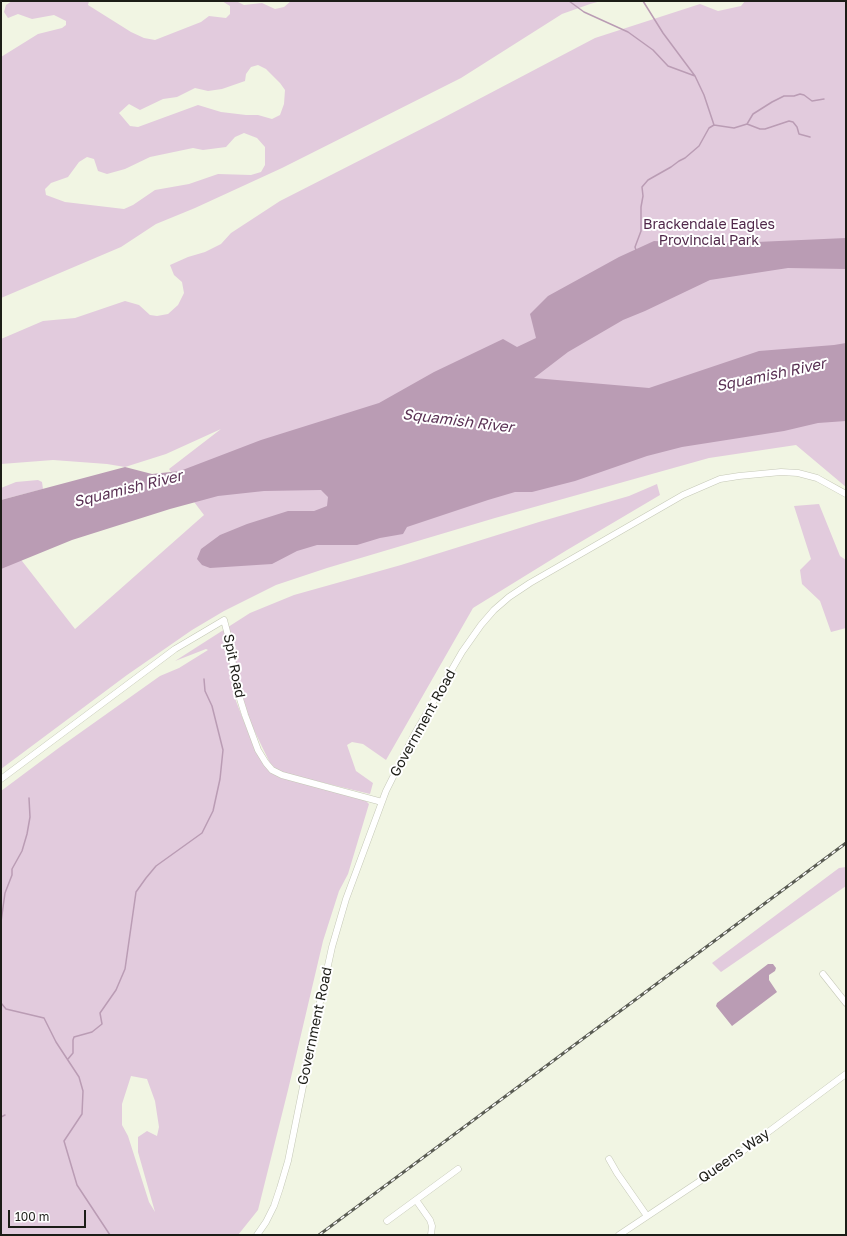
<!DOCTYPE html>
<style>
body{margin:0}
#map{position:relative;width:847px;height:1236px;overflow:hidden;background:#f1f5e3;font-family:"Golos Text",sans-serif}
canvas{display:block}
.frame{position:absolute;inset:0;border:2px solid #1c1d17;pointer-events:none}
.scale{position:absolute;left:8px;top:1210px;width:78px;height:18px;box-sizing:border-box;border:2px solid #1c1d17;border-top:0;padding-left:5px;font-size:12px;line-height:14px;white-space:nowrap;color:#1c1d17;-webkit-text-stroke:3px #fff;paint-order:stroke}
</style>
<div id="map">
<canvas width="847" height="1236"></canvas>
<div class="frame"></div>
<div class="scale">100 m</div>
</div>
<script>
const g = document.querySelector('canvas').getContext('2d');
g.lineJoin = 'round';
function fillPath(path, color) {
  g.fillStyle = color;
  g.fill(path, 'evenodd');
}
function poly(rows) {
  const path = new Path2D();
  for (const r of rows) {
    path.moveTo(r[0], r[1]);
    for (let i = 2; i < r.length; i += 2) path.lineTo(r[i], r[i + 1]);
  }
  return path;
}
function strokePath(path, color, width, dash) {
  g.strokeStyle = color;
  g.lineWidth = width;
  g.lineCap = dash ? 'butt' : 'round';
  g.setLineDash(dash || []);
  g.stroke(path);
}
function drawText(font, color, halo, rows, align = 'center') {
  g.font = font + ' "Golos Text",sans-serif';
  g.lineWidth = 4;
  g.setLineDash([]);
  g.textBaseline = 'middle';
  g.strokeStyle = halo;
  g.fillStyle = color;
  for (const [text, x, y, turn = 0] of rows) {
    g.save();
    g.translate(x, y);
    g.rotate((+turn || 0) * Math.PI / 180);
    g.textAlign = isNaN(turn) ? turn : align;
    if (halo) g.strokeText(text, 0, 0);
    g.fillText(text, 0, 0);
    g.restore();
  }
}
const green = poly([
 [12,1,89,1,88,5,131,32,144,38,155,40,201,22,209,16,226,18,230,14,230,6,222,1,236,1,244,5,262,3,275,9,284,7,291,1,601,1,590,4,562,14,461,78,282,168,195,208,156,224,121,247,1,298,1,57,38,34,62,28,66,25,66,21,54,15,32,19,18,14,8,18,4,12,6,5],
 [258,65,266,69,280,83,285,90,284,104,280,115,272,119,258,115,246,115,221,112,198,105,138,127,130,126,119,113,129,104,140,110,163,99,177,97,195,88,208,91,222,89,245,81,246,74,251,67],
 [244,133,257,138,265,147,265,165,261,172,251,175,218,174,189,184,155,190,133,205,124,209,65,202,46,195,45,189,51,183,68,177,79,162,87,157,94,159,98,171,107,174,125,169,150,157,193,148,203,150,226,147,235,137],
 [745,1,846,1,846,487,796,445,709,458,495,518,327,568,276,585,224,611,192,630,127,675,1,769,1,534,75,629,204,515,169,469,221,429,166,454,125,467,107,464,53,460,1,464,1,339,43,321,75,318,125,301,139,305,150,315,157,316,168,314,178,305,184,293,182,282,174,275,170,265,188,257,205,252,221,244,231,233,280,201,441,119,595,38,700,4,718,11,741,6],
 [38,480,42,482,43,489,1,500,1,488,16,482],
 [657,484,660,495,567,550,473,608,386,760,363,744,352,742,347,745,356,771,373,783,370,794,287,774,277,770,270,763,253,728,229,667,236,701,243,719,254,747,268,768,365,800,369,804,348,874,339,891,323,941,288,1090,258,1210,238,1235,1,1235,1,791,60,747,160,676,179,668,208,650,206,649,175,661,250,613,294,595,401,565,539,522,629,496],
 [131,1076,147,1079,155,1101,159,1127,157,1136,147,1131,138,1137,138,1152,155,1212,149,1202,128,1136,122,1125,122,1104],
 [819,504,840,556,846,560,846,628,831,632,820,601,802,584,800,570,811,559,794,506],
 [846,867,846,886,721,972,712,963,839,868]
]);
const water = poly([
 [846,238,846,269,788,268,710,280,645,311,623,320,568,352,534,378,649,388,759,351,834,345,846,343,846,421,818,423,784,431,682,447,647,456,575,481,532,492,515,492,488,500,407,527,403,534,380,538,357,545,317,545,297,551,272,564,210,568,202,565,197,559,201,549,220,535,247,524,288,511,314,511,327,506,328,497,321,490,264,491,218,496,170,509,72,540,1,569,1,500,125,467,152,474,180,471,261,440,379,403,434,372,503,339,517,347,536,338,530,314,548,296,619,257,654,241,712,244],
 [768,964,773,964,776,968,775,971,769,975,769,980,777,992,732,1026,716,1006,717,1003]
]);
const stream = poly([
 [569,1,584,12,628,32,653,50,668,66,695,76],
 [643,1,663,33,695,76,704,95,714,125],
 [747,124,760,129,765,129,789,121,793,122,797,127,799,134,810,137],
 [636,250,635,247,641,231,641,207,643,196,642,187,648,180,671,167,679,161,685,158,699,146,709,128,714,125,734,128,747,124,753,114,772,102,784,96,794,96,800,94,804,95,812,101,824,99],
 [1,922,5,893,12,875,12,869,22,851,27,834,30,817,29,798],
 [1,965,1,966],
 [1,1003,6,1009,44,1018,56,1042,79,1077,83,1091,82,1114,64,1141,77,1185,110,1235],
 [68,1059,73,1053,73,1040,74,1037,92,1032,102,1024,100,1013,116,990,125,969,136,892,146,878,156,866,202,833,213,811,220,779,223,750,212,706,205,691,204,679],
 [1,1117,5,1115]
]);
const minor = poly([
 [1,779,175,649,224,620,230,643,236,686,245,715,258,750,266,763,272,770,282,775,382,802],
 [823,974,846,1003],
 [609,1159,617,1173,647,1216],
 [416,1200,430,1220,432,1226,431,1235],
 [387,1221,458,1169],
 [257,1235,266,1222,274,1206,280,1188,288,1161,320,1002,332,947,346,899,386,791,414,735,462,652,481,625,494,610,509,597,530,583,683,495,720,479,739,476,781,472,798,473,817,478,846,494],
 [619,1235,724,1165,846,1074]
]);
const rail = poly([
 [319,1235,846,843]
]);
const parkNames = [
 ["Brackendale Eagles",709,225],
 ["Provincial Park",709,241]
];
const streetNames = [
 ["Spit Road",234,666,79],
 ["Government Road",423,723,-61],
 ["Government Road",315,1026,-78],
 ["Queens Way",734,1156,-35]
];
const waterNames = [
 ["Squamish River",771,375,-12],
 ["Squamish River",458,421,7],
 ["Squamish River",128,489,-14]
];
fillPath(green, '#e2cbdd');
fillPath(water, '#ba9cb4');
strokePath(stream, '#ba9cb4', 1.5);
strokePath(minor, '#c5c8b7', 7);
strokePath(minor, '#fff', 6);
strokePath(rail, '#5a5c53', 3);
strokePath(rail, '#fff', 1.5, [4.5]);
drawText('14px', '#50284a', '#fff', parkNames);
drawText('14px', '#1c1d17', '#fff', streetNames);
drawText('italic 15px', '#5a3154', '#fff', waterNames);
</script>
